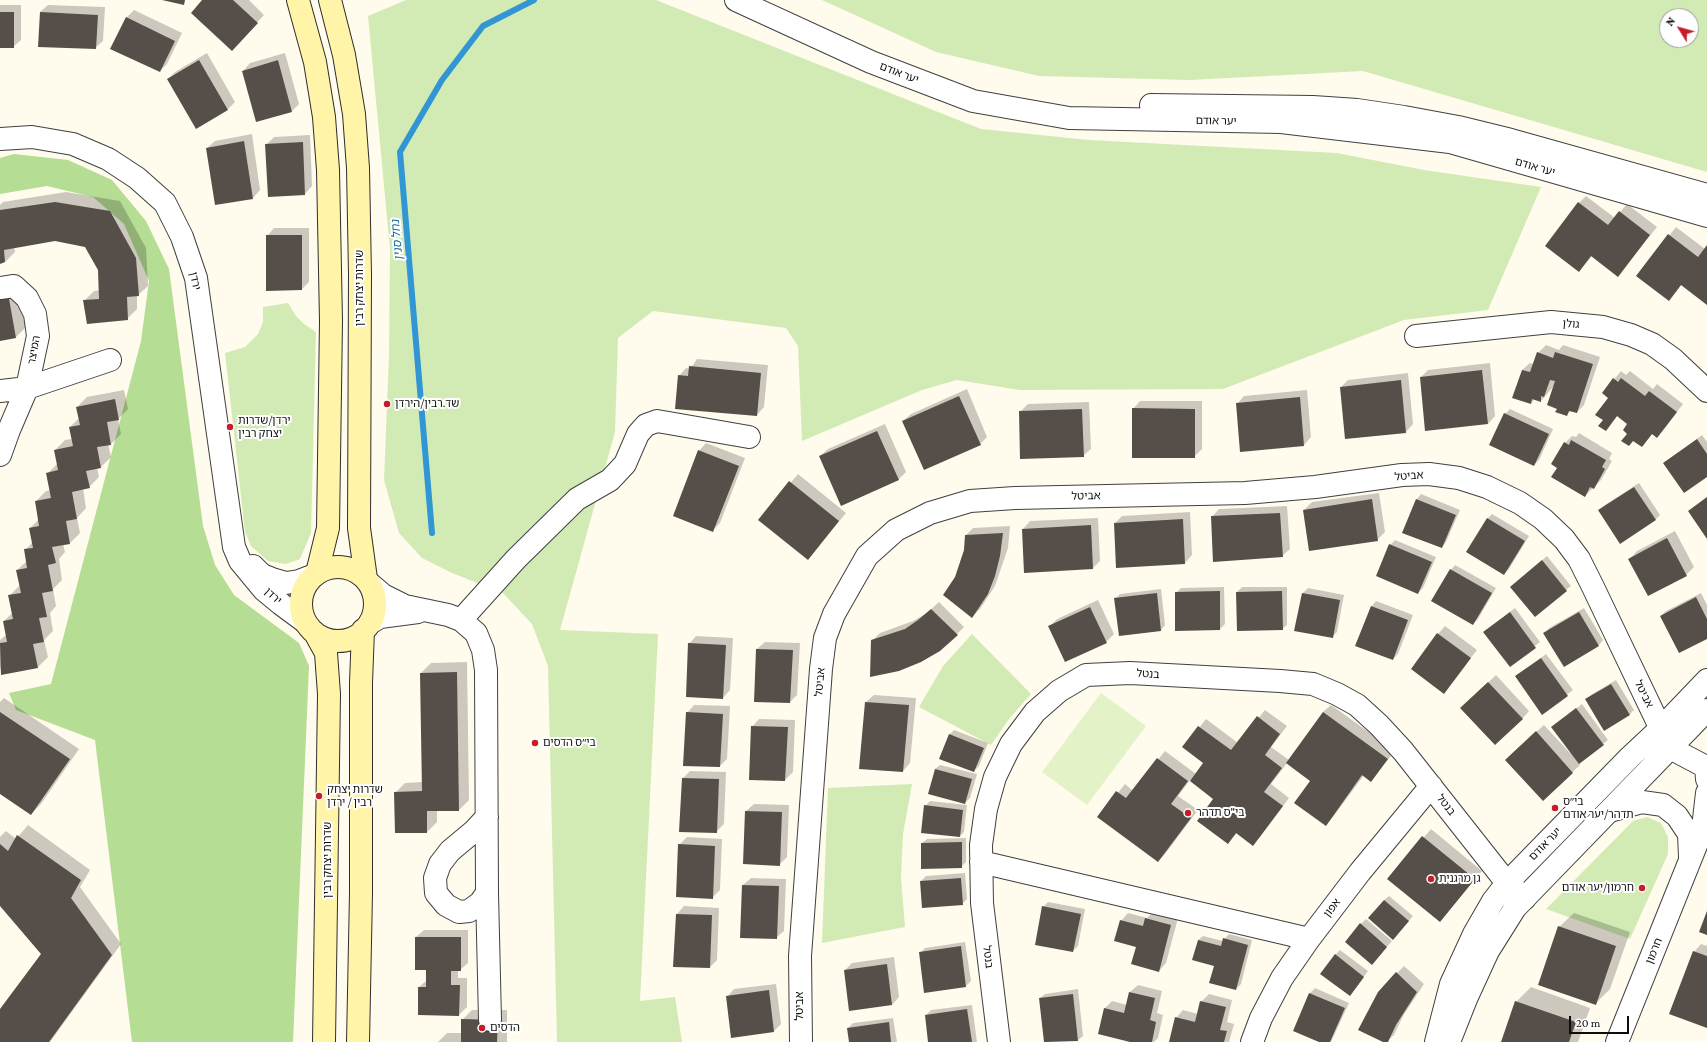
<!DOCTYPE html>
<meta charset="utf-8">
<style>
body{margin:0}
#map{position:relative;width:1707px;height:1042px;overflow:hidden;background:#fffbed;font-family:"Crimson Pro",serif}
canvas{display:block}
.north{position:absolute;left:1659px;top:8px;width:40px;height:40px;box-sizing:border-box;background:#fff;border:1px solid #9e9e9e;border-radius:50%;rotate:307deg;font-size:11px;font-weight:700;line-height:16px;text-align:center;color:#0d0d0d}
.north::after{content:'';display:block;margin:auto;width:14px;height:18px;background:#c41e28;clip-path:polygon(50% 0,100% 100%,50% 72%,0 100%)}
.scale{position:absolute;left:1569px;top:1016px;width:60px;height:18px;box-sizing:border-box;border:2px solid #0d0d0d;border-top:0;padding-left:5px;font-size:12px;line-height:14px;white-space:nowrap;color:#0d0d0d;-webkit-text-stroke:3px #fff;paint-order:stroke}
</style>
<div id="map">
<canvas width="1707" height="1042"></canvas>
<div class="north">N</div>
<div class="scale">20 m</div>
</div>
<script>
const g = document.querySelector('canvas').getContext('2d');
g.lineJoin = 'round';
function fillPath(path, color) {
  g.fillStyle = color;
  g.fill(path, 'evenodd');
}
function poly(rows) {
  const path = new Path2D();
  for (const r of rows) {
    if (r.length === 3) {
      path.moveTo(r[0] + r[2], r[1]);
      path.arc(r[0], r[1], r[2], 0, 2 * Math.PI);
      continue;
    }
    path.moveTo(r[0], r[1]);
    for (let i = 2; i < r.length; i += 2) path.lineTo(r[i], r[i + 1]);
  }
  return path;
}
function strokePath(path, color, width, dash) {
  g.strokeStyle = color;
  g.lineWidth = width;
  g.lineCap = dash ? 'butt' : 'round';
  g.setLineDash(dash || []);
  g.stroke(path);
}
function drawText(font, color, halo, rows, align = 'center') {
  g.font = font + ' "Crimson Pro","Noto Sans Hebrew",serif';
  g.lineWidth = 4;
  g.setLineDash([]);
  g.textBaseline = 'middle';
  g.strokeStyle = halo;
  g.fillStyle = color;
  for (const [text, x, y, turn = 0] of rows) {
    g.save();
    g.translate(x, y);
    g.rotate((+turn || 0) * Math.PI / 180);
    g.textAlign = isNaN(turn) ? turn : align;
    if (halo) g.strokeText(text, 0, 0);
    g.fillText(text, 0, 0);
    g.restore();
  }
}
const green = poly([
 [406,0,656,0,981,129,1089,140,1337,153,1424,170,1541,187,1488,310,1404,320,1223,389,1020,390,957,380,922,390,802,441,798,346,786,328,653,311,618,338,615,432,560,630,658,634,640,1001,675,997,682,1042,557,1042,548,666,532,624,503,593,452,573,422,558,399,533,384,480,389,356,390,249,368,16],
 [822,0,1707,0,1707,172,1363,71,1190,80,1039,76,936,52],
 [1667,16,1691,16,1691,40,1667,40],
 [288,303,296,316,304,324,316,332,311,533,300,559,286,564,268,561,251,546,245,532,225,353,245,347,258,334,263,322,263,307],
 [972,634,1031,694,1009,719,991,745,919,707,943,666],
 [912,784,903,834,901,878,905,927,822,943,828,788],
 [1647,817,1661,823,1668,837,1668,854,1630,939,1546,909,1633,821]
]);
const forest = poly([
 [14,154,68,160,112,180,146,221,169,269,203,526,215,565,234,595,299,643,309,666,293,1042,132,1042,95,740,16,710,9,693,51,684,141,341,149,281,124,224,93,197,47,186,0,194,0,158]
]);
const pitch = poly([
 [1101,693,1146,726,1087,805,1042,772]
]);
const shadow = poly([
 [204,0,249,0,264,15,239,42],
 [0,5,21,5,21,40,13,47,0,47],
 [48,5,105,7,103,41,95,48,40,12],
 [134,10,182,33,167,64,160,71,126,18],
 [207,53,235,102,228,109,196,127,168,79,175,72],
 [285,53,299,104,292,111,243,71,250,63],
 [252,134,260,190,253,198,216,204,207,148,215,141],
 [310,135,312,186,305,194,269,196,266,145,274,137],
 [66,192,120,201,146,248,148,286,137,296,137,309,127,319,84,301,94,291,100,290,99,269,86,246,55,240,14,247,15,252,5,262,0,263,0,205,3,202],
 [1586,196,1615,218,1627,204,1657,227,1618,275,1592,256,1579,271,1579,203],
 [1676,227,1705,249,1707,246,1707,303,1682,284,1669,300,1637,276],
 [274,228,309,228,309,282,302,289,267,236],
 [18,284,26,327,16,337,0,340,0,287],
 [1546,345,1559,350,1563,345,1600,357,1584,405,1577,412,1571,410,1567,415,1558,408,1554,386,1541,401,1535,399,1531,403,1522,370,1530,363,1534,364,1538,353],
 [697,359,768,365,764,407,757,415,679,376,686,368,690,369],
 [1490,363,1495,416,1488,424,1421,377,1428,370],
 [1621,371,1626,375,1630,371,1653,389,1657,384,1683,404,1664,429,1657,436,1653,433,1642,446,1628,433,1629,424,1618,415,1605,430,1604,420,1609,398,1603,393],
 [1408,373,1413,424,1406,432,1341,387,1348,380],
 [967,389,987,437,980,444,903,421,911,414],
 [124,390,128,409,118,419,121,434,111,444,108,444,111,457,101,467,97,468,99,477,89,487,83,488,86,508,77,518,80,533,70,543,63,544,65,552,59,559,62,580,53,589,56,606,50,613,53,631,44,640,48,657,38,667,2,674,0,667,0,640,6,635,4,621,13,612,9,596,20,585,17,570,27,561,25,550,33,542,30,528,39,519,36,501,46,491,51,490,48,473,58,463,55,450,65,440,72,439,70,427,79,418,77,407,87,397],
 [1307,390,1311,437,1304,445,1241,451,1237,404,1244,396],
 [1140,401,1202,401,1202,449,1194,457,1133,409],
 [1089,402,1091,449,1083,456,1020,412,1028,404],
 [1510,409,1553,429,1539,460,1534,465,1505,414],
 [885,424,906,472,898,480,820,456,828,449],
 [1579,433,1612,453,1609,459,1612,461,1601,480,1585,496,1558,467,1565,443,1572,436,1576,437],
 [1702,435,1707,442,1707,475,1665,463],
 [706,443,745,458,720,523,713,530,699,451],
 [798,474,846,513,808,559,759,520],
 [1639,483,1660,515,1655,520,1600,510,1605,505],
 [1379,493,1385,532,1377,540,1304,510,1312,502],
 [1421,494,1460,510,1446,542,1442,547,1403,532,1417,499],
 [1287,506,1290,549,1282,556,1212,517,1219,509],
 [1190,512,1192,555,1185,563,1115,523,1122,516],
 [1492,514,1529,536,1509,569,1504,574,1487,519],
 [1098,518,1100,561,1093,568,1025,572,1023,529,1030,521],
 [1010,526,1008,548,995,586,980,609,972,617,956,578,965,550,966,535,973,528],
 [1675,531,1694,567,1686,575,1630,559,1637,551],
 [1395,540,1436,557,1423,588,1418,593,1390,545],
 [1547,556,1571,586,1566,590,1516,582],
 [1455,565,1496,588,1478,619,1473,624,1451,570],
 [1224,587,1225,624,1220,629,1176,593,1181,588],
 [1242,587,1287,587,1287,625,1282,629,1237,592],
 [1308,588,1344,595,1337,632,1332,637,1303,593],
 [1161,589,1165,625,1161,630,1115,599,1120,594],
 [1701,593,1707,605,1707,638,1661,616,1666,611],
 [1098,600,1114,634,1106,642,1050,626,1057,619],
 [1376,601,1413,615,1398,654,1393,659,1357,645,1372,606],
 [939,602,964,627,957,634,872,641,880,633,913,621,927,613],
 [1515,608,1540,642,1510,666,1485,632],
 [1584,608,1603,640,1599,645,1564,666,1545,633,1549,628],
 [1445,626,1477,650,1444,692,1412,669,1438,634],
 [696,636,733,638,730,690,723,698,689,644],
 [765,642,800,643,797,695,790,702,757,649],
 [1546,654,1573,690,1542,713,1516,677],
 [467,662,469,800,459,810,437,810,437,822,427,832,396,832,395,793,405,783,423,782,421,673,431,663],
 [1496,675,1529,711,1522,719,1469,701],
 [1616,680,1634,710,1629,715,1586,699,1591,695],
 [874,695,916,698,910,763,903,771,866,702],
 [4,698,79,749,41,804,31,814,0,793,0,702],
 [1582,704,1608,740,1579,763,1580,765,1543,800,1514,752,1544,725,1570,753,1571,753,1552,727],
 [694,705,730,706,727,759,720,766,687,713],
 [1331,705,1395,751,1371,780,1364,775,1333,817,1325,825,1312,781,1287,763,1271,784,1289,798,1260,837,1253,844,1237,833,1228,843,1215,798,1190,780,1178,796,1198,810,1165,854,1158,861,1099,816,1125,784,1133,791,1165,751,1196,774,1205,763,1184,747,1206,719,1238,743,1265,710,1287,726,1271,747,1289,760,1323,712],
 [759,719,795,720,793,772,785,780,750,779,752,727],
 [954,730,988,743,979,766,974,771,949,735],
 [940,765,977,774,970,798,965,803,935,769],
 [690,771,726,772,724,824,716,832,681,831,683,778],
 [930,801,967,805,964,832,960,836,925,806],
 [754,804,789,805,787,857,779,865,746,811],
 [28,825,90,870,80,887,121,944,50,1042,0,1042,0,1011,43,954,0,905,0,837,6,831,16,839],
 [1431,829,1482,871,1440,921,1388,879],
 [687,837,722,839,720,890,712,898,679,845],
 [966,838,966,862,961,867,922,843,927,839],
 [965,873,967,899,962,904,921,881,926,876],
 [751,878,786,879,784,931,776,938,741,937,743,885],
 [1389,896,1413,916,1397,934,1384,900],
 [1048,902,1085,909,1078,946,1073,951,1043,907],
 [684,906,719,908,717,960,710,967,674,966,677,914],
 [1154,911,1178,918,1166,963,1159,971,1137,946,1121,921,1128,913,1147,918],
 [1574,913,1630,932,1610,989,1595,1004,1559,927],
 [1366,919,1392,941,1377,958,1361,924],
 [424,930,468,930,468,963,460,970,458,970,458,978,467,978,467,1007,459,1015,419,1014,419,987,427,980,427,969,416,937],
 [1229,934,1252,940,1241,984,1236,989,1215,965,1198,940,1203,936,1223,941],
 [965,942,971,981,966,986,920,953,925,948],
 [1701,944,1707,946,1707,1027,1694,952],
 [1340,950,1368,971,1354,990,1335,955],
 [894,957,899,997,892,1005,845,970,852,963],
 [1404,966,1424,984,1403,1016,1394,1035,1386,1042,1397,973],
 [776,984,781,1024,774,1031,727,997,734,989],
 [1138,985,1162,991,1157,1013,1163,1015,1158,1038,1154,1042,1135,1042,1105,1008,1112,1001,1127,1005,1130,992],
 [1531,987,1590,1008,1578,1042,1502,1042,1516,1002],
 [1315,988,1349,1003,1331,1042,1322,1042,1294,1030,1310,993],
 [1078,989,1083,1036,1078,1040,1045,1042,1040,998,1045,994],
 [1209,994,1232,1000,1227,1022,1234,1024,1229,1042,1170,1042,1176,1018,1183,1010,1198,1014,1201,1002],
 [972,1005,977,1042,930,1042,926,1015,931,1010],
 [472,1010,507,1010,507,1042,417,1042,438,1042,447,1033,462,1033,462,1020],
 [893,1018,897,1042,850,1042,848,1028,853,1023]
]);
const stream = poly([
 [432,533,400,152,442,80,483,26,534,0]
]);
const building = poly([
 [162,0,185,0,184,5],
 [202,0,233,0,258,23,232,51,191,13],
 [0,12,14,12,14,48,0,48],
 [40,12,98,15,96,49,38,47],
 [126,17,175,41,160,72,110,49],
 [199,60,228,110,196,129,167,79],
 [278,60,292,112,256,122,242,71],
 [244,141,253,199,215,205,206,148],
 [303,142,305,195,268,197,265,144],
 [55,202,110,211,136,258,139,296,127,297,128,320,87,324,83,300,99,299,98,270,85,247,55,241,4,250,5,262,0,264,0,210],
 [1578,202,1608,225,1619,211,1650,235,1618,277,1591,256,1579,272,1545,246],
 [1668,234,1698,257,1707,245,1707,305,1681,285,1669,301,1636,276],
 [266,235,302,235,302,290,266,291],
 [8,293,16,338,0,341,0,294],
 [1537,352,1553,358,1555,352,1593,364,1577,413,1569,411,1567,416,1555,412,1557,409,1547,405,1555,381,1550,380,1544,397,1541,396,1541,402,1532,399,1531,404,1512,398,1522,370,1530,372],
 [689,366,761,373,757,416,675,409,678,375,688,376],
 [1482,370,1488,424,1425,431,1420,377],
 [1613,378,1618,382,1621,378,1645,396,1649,391,1677,412,1657,438,1652,434,1642,447,1633,441,1629,446,1621,441,1627,434,1623,430,1627,424,1617,416,1606,431,1598,426,1603,420,1595,415,1608,398,1602,393],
 [1401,380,1406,433,1345,439,1340,387],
 [959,396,981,445,924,470,902,421],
 [1300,397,1304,446,1240,452,1236,403],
 [115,399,119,420,107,422,111,445,97,447,101,468,86,471,90,488,72,492,77,519,66,521,70,544,52,547,56,563,48,565,53,591,42,593,47,617,39,618,44,642,33,644,38,668,1,675,0,643,7,642,3,621,13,619,8,595,21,593,16,570,27,568,24,549,33,548,29,528,39,526,35,501,51,498,46,473,58,470,54,450,73,446,69,427,80,425,76,407],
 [1132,408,1195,409,1195,458,1132,458],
 [1082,409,1084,457,1020,459,1019,411],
 [1504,413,1549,434,1534,466,1489,445],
 [877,431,899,480,841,506,819,456],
 [1697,439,1707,454,1707,477,1684,493,1663,463],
 [1571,440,1606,460,1602,467,1605,469,1594,489,1590,487,1585,497,1551,477,1557,468,1551,464,1564,442,1569,445],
 [698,450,739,466,713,532,673,516],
 [789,481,839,521,808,560,758,520],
 [1634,487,1656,520,1620,544,1598,510],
 [1707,497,1707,539,1688,511],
 [1372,499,1378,541,1309,551,1303,510],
 [1416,499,1456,515,1442,548,1402,533],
 [1280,513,1283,557,1213,562,1211,516],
 [1487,518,1525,541,1504,575,1466,552],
 [1183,519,1185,564,1116,568,1114,523],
 [1091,525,1093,569,1024,573,1022,529],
 [1003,533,1000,556,995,576,988,594,972,618,943,595,955,577,964,550,965,535],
 [1667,538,1687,576,1648,596,1628,559],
 [1389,544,1432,562,1418,594,1376,576],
 [1542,560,1567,591,1535,617,1510,587],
 [1450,569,1492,593,1473,625,1431,601],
 [1220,591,1220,630,1175,631,1175,592],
 [1282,591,1283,630,1237,631,1236,592],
 [1157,593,1161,631,1119,636,1114,598],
 [1302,593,1340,600,1333,638,1294,631],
 [1696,597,1707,619,1707,639,1679,653,1660,616],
 [1371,606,1408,620,1393,660,1355,646],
 [1090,607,1107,643,1065,662,1048,626],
 [931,609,958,635,940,651,921,662,899,671,870,677,871,640,905,629,918,620],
 [1510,612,1536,648,1510,667,1483,632],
 [1579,612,1599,646,1564,667,1543,633],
 [1437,633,1471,658,1444,694,1411,669],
 [688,643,726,645,723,699,686,697],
 [756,649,793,650,790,703,754,702],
 [1541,658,1568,696,1542,715,1515,676],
 [457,672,459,811,427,811,427,833,395,833,394,792,422,791,420,673],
 [1488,682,1523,719,1495,745,1460,708],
 [1611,684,1630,715,1604,731,1585,699],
 [865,702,909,705,903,772,859,769],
 [1576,708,1604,745,1579,764,1551,727],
 [0,712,70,759,31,815,0,794],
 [686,712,723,714,720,767,683,766],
 [1323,712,1388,759,1371,782,1362,775,1326,826,1294,803,1310,781,1286,763],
 [1257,716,1280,734,1265,755,1282,768,1264,792,1283,806,1253,846,1236,833,1228,844,1197,821,1213,799,1190,781,1203,763,1182,747,1198,726,1231,750],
 [751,726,788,727,785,781,749,780],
 [1536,731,1573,773,1543,801,1505,760],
 [949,734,984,748,974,772,939,759],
 [1157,758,1188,781,1171,804,1191,818,1158,862,1097,817,1116,791,1126,798],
 [935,769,972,779,965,804,928,794],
 [682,778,719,779,717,833,679,832],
 [924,805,963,810,960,837,921,833],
 [745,811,782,812,780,866,743,864],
 [17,835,81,880,71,898,112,955,49,1042,0,1042,0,1009,41,954,0,906,0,844,8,851],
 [1422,836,1475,879,1440,922,1387,879],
 [962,842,962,868,921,869,921,843],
 [678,844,715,846,713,899,676,897],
 [961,878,963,905,922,908,920,881],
 [742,885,779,886,777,939,740,938],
 [1384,900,1409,921,1393,940,1368,918],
 [1042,906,1081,914,1073,952,1035,945],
 [1707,911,1707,935,1699,932],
 [676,914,712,915,710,968,673,967],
 [1145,918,1171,925,1159,972,1131,964,1136,947,1114,941,1120,920,1143,926],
 [1360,923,1387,947,1372,965,1345,942],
 [1558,926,1616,946,1596,1005,1538,985],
 [415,937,461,937,461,971,451,971,451,985,460,985,459,1016,418,1015,418,987,426,987,426,970,415,970],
 [1223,938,1248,945,1236,990,1209,983,1214,966,1192,960,1198,940,1221,946],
 [961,946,966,987,924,993,919,952],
 [1693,951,1707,956,1707,1028,1669,1014],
 [1335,954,1364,977,1350,996,1320,974],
 [887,964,892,1005,849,1011,844,970],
 [1396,972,1417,992,1396,1025,1388,1042,1383,1042,1358,1030,1378,992],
 [769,990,774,1032,731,1038,726,996],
 [1129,992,1155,998,1150,1020,1156,1022,1152,1042,1130,1042,1098,1034,1104,1008,1124,1013],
 [1309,993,1345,1008,1330,1042,1319,1042,1293,1031],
 [1073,994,1078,1041,1044,1042,1039,998],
 [1200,1001,1226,1007,1220,1030,1227,1031,1224,1042,1169,1042,1175,1017,1195,1022],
 [1515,1001,1576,1022,1569,1042,1501,1042],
 [967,1009,972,1042,928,1042,925,1015],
 [461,1019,498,1020,497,1042,461,1042],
 [889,1022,891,1042,849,1042,847,1028]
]);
const minor = poly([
 [0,288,14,286,27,298,35,314,38,336,27,388,9,430,0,455],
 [1416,336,1551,322,1603,327,1631,335,1652,344,1673,359,1707,391],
 [0,391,27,388,110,360],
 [370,584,383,595,405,606,448,615,461,620,476,633,483,650,486,670,487,893,490,1020],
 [461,620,516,559,577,499,610,480,625,464,638,434,646,425,657,421,749,437],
 [370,623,380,617,418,612],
 [1610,811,1642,802,1663,805,1677,816,1689,834,1690,857],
 [487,817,474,831,450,851,440,864,435,878,436,893,446,905,459,912,469,911,480,903,487,893],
 [981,862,1309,939],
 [801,1042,800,956,821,669,825,638,834,614,867,556,896,530,930,513,970,501,1015,498,1245,493,1315,487,1402,475,1429,474,1459,478,1487,487,1520,503,1543,519,1564,539,1579,559,1593,587,1670,748,1706,767,1707,779],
 [999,1042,982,903,981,845,986,809,995,777,1011,744,1035,712,1059,691,1086,675,1130,673,1280,681,1313,684,1337,694,1357,705,1379,725,1403,751,1507,883,1525,898],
 [1252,1042,1261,1018,1282,978,1309,939,1360,872,1431,786],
 [1617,1042,1703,828,1707,793]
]);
const tertiary = poly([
 [736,0,871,62,973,101,1069,118,1281,122,1450,142,1707,216],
 [1151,105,1313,107,1357,110,1404,117,1458,127,1511,140,1707,195],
 [0,139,32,137,73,144,108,159,137,178,165,203,182,237,196,278,234,547,240,561,264,590,281,604,304,621],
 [253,566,262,575,272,579,286,583,299,581,312,576],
 [1436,1042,1451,984,1474,934,1493,901,1507,883,1630,757,1661,728,1707,680],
 [1449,1042,1466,999,1488,951,1515,908,1707,710]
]);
const secondary = poly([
 [298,0,315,62,324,117,328,170,331,321,328,528,317,573],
 [330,0,344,55,354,114,358,168,360,275,359,528,366,579],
 [338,604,37],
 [315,633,326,653,329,694,324,1042],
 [358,1042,361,893,361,683,363,630]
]);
const markers = [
 [387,404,4,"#c41e28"],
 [230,427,4,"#c41e28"],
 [535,743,4,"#c41e28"],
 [319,796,4,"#c41e28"],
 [1555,808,4,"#c41e28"],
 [1188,813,4,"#c41e28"],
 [1431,879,4,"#c41e28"],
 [1642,888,4,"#c41e28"],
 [482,1028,4,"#c41e28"]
];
const streetNames = [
 ["יער אודם",899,73,21],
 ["יער אודם",1216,121,1],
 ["יער אודם",1535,167,16],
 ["ירדן",195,281,78],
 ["שדרות יצחק רבין",360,288,-90],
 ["גולן",1571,324,5],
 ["המיצר",34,350,-80],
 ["אביטל",1409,476,-4],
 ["אביטל",1086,496,-1],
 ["ירדן",273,596,42],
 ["בנטל",1148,674,4],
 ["אביטל",820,682,-85],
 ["אביטל",1644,694,64],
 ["בנטל",1446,805,52],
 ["יער אודם",1545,844,-46],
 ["שדרות יצחק רבין",328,860,-90],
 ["אפון",1332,908,-52],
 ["חרמון",1654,951,-68],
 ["בנטל",988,957,83],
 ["אביטל",800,1006,-90]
];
const poiNames = [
 ["שד.רבין/הירדן",395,404],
 ["ירדן/שדרות",238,421],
 ["יצחק רבין",238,434],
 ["בי״ס הדסים",543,743],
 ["שדרות יצחק",327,790],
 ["רבין / ירדן",327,803],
 ["בי״ס",1563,802],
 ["תדהר/יער אודם",1563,815],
 ["בי\"ס תדהר",1196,813],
 ["גן מרגנית",1439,879],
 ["חרמון/יער אודם",1634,888,"right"],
 ["הדסים",490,1028]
];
const waterNames = [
 ["נחל סנין",397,240,-95]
];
fillPath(green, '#d2ebb5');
fillPath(forest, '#b5dd93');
fillPath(pitch, '#e4f2c7');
fillPath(shadow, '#0003');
strokePath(stream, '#3296d4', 6);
fillPath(building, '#564e49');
strokePath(minor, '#404040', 24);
strokePath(tertiary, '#404040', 24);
strokePath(secondary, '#2f2f2f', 24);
strokePath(minor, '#fff', 22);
strokePath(tertiary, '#fff', 22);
strokePath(secondary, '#fff4a8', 22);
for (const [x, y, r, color] of markers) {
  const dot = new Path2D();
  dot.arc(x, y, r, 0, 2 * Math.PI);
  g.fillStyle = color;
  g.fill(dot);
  strokePath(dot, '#fff', 1.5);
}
drawText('11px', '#0d0d0d', '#fff', streetNames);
drawText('11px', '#0d0d0d', '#fff', poiNames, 'left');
drawText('italic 12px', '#1066a5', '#fff', waterNames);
</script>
